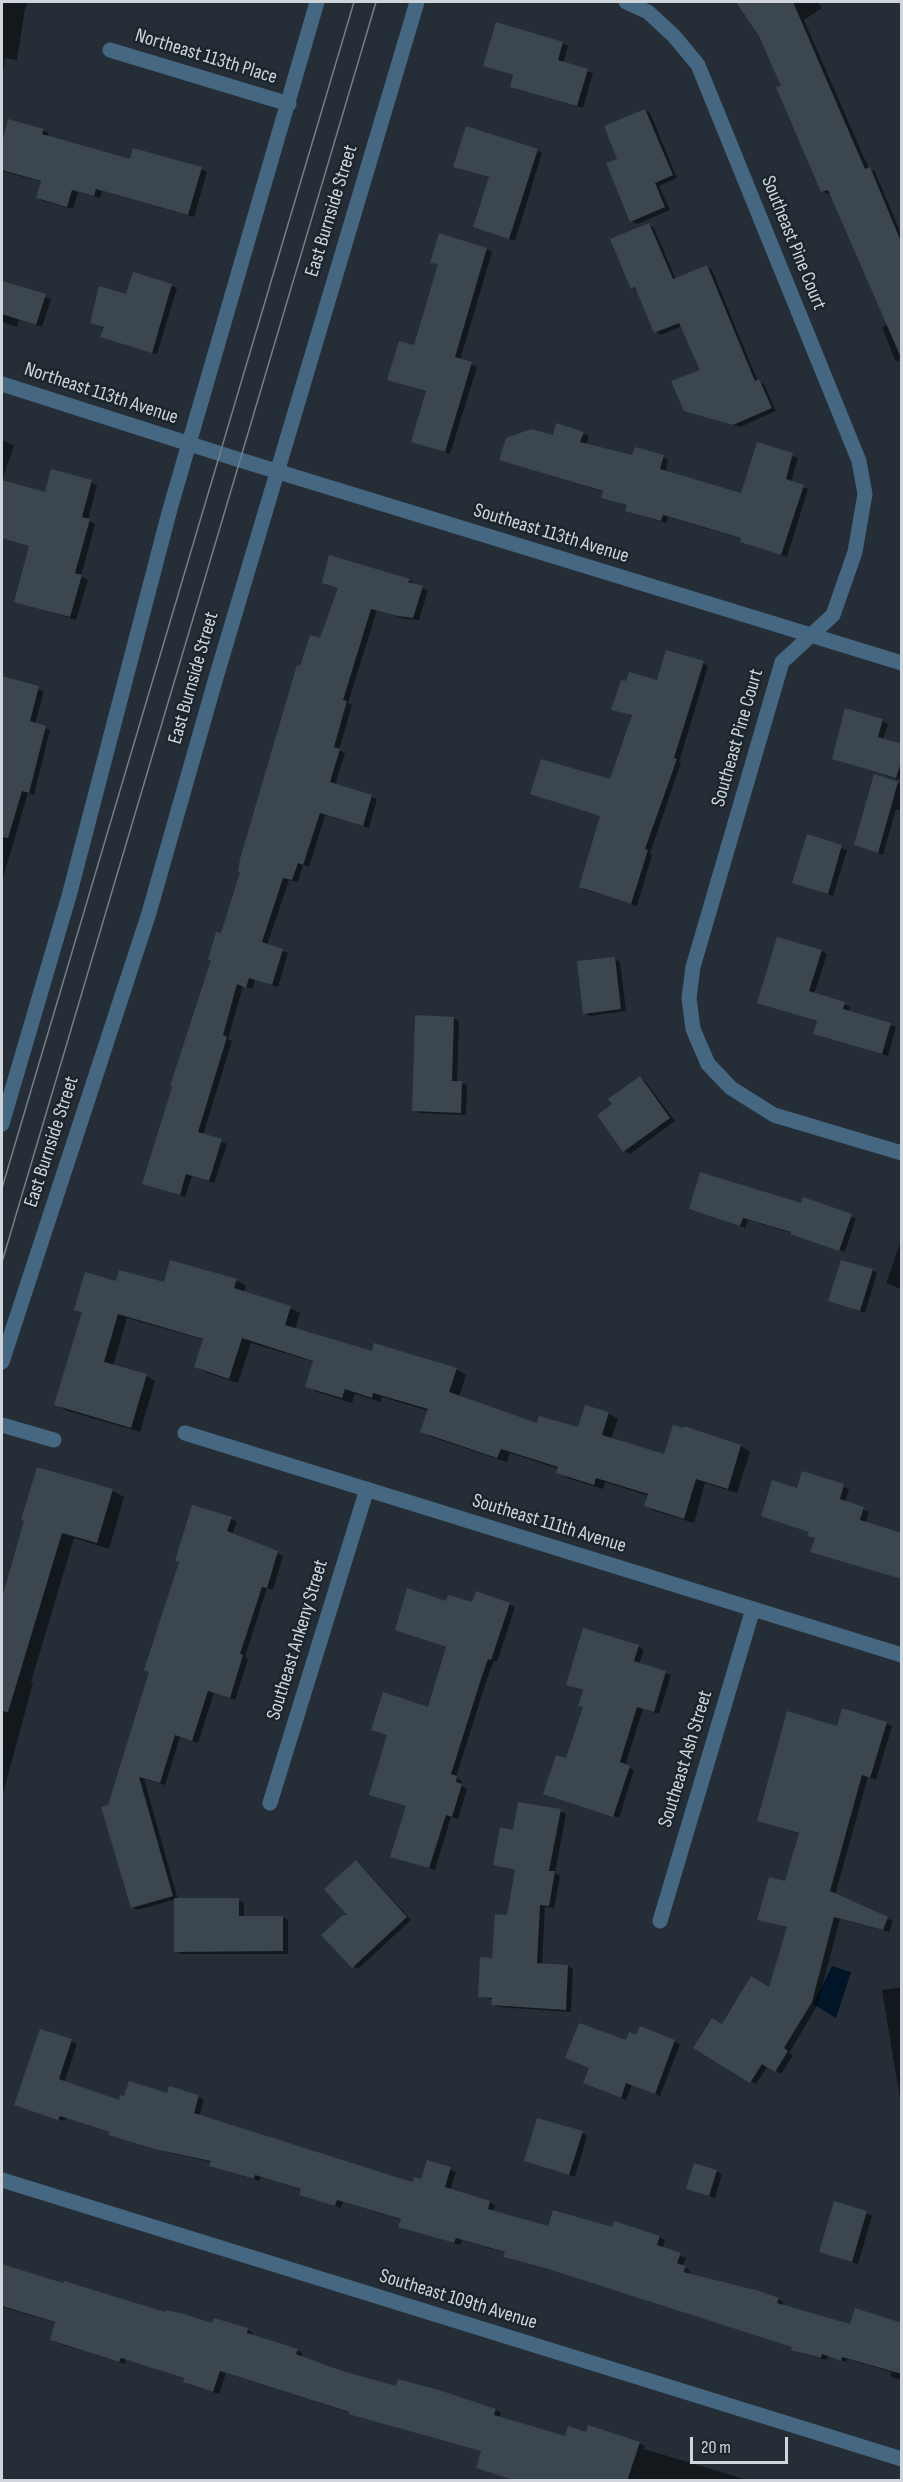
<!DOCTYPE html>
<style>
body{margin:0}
#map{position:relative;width:903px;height:2482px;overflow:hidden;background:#252e36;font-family:"Sofia Sans Condensed",sans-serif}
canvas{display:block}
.frame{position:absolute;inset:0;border:3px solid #cfd5da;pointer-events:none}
.scale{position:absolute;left:690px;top:2437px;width:98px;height:27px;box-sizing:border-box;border:3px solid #cfd5da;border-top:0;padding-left:8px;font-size:18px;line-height:21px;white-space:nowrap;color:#cfd5da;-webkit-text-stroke:4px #1b252c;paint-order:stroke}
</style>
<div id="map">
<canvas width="903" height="2482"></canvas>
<div class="frame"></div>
<div class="scale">20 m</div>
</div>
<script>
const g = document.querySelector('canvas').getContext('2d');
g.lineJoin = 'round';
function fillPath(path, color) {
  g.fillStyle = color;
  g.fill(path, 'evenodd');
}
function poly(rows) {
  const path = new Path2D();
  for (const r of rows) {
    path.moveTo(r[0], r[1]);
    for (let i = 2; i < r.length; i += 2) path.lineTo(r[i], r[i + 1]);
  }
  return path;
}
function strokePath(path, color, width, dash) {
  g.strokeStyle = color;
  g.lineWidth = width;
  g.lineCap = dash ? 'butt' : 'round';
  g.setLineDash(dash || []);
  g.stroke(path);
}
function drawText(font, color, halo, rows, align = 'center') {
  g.font = font + ' "Sofia Sans Condensed",sans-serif';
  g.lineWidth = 5;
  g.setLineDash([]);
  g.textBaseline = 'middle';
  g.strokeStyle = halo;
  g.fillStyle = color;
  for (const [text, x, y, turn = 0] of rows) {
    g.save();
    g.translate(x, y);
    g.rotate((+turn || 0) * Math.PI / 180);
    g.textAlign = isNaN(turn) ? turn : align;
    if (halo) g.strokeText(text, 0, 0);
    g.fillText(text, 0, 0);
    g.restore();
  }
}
const water = poly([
 [832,1966,851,1972,836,2018,813,2004]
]);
const shadow = poly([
 [2,2,28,2,25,9,17,60,5,58,2,81],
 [745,2,817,2,822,8,804,20,869,169,875,172,902,236,902,362,895,360,882,327,888,324,831,193,828,194,822,191,783,86],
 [563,43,568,46,563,63,593,73,583,108,517,89,512,86,515,76,484,65],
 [645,110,650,113,677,178,659,186,670,210,637,224,631,221,619,160],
 [9,121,43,130,49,133,47,137,131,161,201,169,207,172,194,217,102,191,100,198,78,192,73,209,43,201,37,198,42,182,2,171,2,149],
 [537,150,542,153,515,241,475,226,491,178,460,169],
 [649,225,654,228,676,280,707,267,712,270,758,382,764,384,776,411,740,427,685,410,702,370,682,326,661,335,656,332,637,291,632,287],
 [487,249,492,252,460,360,477,367,450,454,412,442,427,392,389,379,415,347,439,265,432,262],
 [134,274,177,288,157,354,108,339,102,336,105,328,91,322,127,296],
 [2,283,51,299,42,327,19,320,17,327,2,322],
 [583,433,589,436,586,445,633,457,663,457,668,460,665,473,742,495,758,444,798,458,791,482,808,489,787,557,747,544,743,539,668,517,666,523,632,513,627,510,629,506,603,497,604,492,501,460,554,437],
 [2,440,14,446,2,480],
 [2,482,46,494,91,482,97,485,88,520,95,524,81,576,88,580,76,620,16,601,31,547,17,541,23,519,2,513],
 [330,557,409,580,414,583,413,585,428,590,419,620,405,619,377,610,348,703,352,705,339,750,345,753,335,785,377,799,369,828,325,815,309,867,303,865,298,882,289,880,267,945,288,953,278,987,255,980,252,989,243,986,228,1039,232,1041,203,1135,227,1144,214,1183,192,1176,185,1197,144,1183,222,935,301,668,321,640,339,588],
 [703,663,708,666,679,762,681,763,650,853,652,855,637,906,586,890,581,887,601,816,532,794,611,781,633,716,613,709,658,682],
 [2,677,44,691,35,724,50,730,34,795,28,793,2,881],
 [882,721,888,724,883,739,902,746,901,780,839,761],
 [875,776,902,784,902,811,896,809,883,855,856,845],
 [808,836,847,850,833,896,793,882],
 [821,951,827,954,814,994,844,1004,850,1007,848,1012,896,1027,888,1056,820,1036,818,1022,758,1002],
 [615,959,620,962,626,1011,590,1016,584,1013],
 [454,1018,459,1021,457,1082,467,1085,466,1115,419,1113,414,1110],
 [640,1078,645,1081,675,1121,630,1154,624,1151,614,1104],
 [802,1205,856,1218,845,1252,792,1233,748,1220,745,1228,691,1209],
 [902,1238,902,1290,886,1283],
 [872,1270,877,1273,865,1313,830,1301],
 [236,1280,246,1286,243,1293,290,1308,300,1313,295,1329,373,1353,456,1369,466,1375,459,1397,538,1424,579,1429,608,1413,618,1419,611,1439,665,1456,741,1446,750,1452,737,1493,705,1483,694,1523,655,1511,646,1506,649,1496,605,1482,603,1489,567,1478,558,1472,559,1469,510,1453,507,1462,431,1437,422,1431,429,1411,382,1397,381,1402,355,1394,352,1403,317,1392,307,1386,314,1362,251,1343,238,1383,205,1372,196,1367,204,1340,127,1318,113,1366,146,1376,155,1381,140,1432,65,1410,56,1404,83,1313,76,1309,117,1283,165,1284],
 [38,1469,113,1491,124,1497,109,1549,74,1538,31,1682,33,1683,2,1797,2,1603,25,1521],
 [803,1473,849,1489,845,1502,869,1512,865,1523,816,1539,809,1535,810,1532,762,1515,798,1490],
 [193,1507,232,1519,237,1522,232,1534,283,1556,273,1590,267,1588,245,1657,248,1659,235,1700,214,1693,198,1743,180,1737,165,1785,144,1779,178,1900,238,1900,244,1903,244,1917,282,1917,288,1920,288,1954,181,1954,175,1951,176,1899,138,1910,132,1907,109,1807,150,1672],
 [447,1603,509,1604,515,1607,497,1662,494,1661,487,1679,456,1777,462,1781,461,1785,467,1789,458,1819,451,1817,435,1870,392,1856,407,1806,371,1794,429,1708,448,1648,397,1630],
 [584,1630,639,1647,644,1650,639,1664,671,1675,659,1714,643,1709,625,1766,634,1770,619,1818,545,1793,567,1760,584,1707,584,1691,567,1685],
 [886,1723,892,1726,876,1780,868,1777,835,1895,893,1921,889,1932,840,1919,817,2006,789,2053,793,2055,781,2074,768,2066,756,2084,695,2047,770,1989,788,1928,759,1919,786,1883,800,1834,759,1821,838,1728],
 [560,1811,566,1814,555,1873,560,1876,554,1908,545,1907,542,1965,568,1966,573,1969,571,2012,498,2007,493,2004,493,2000,479,1996,508,1917,517,1871,494,1865,514,1831],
 [356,1862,361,1865,411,1920,358,1969,353,1966,351,1917],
 [902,1987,902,2111,882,1990],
 [637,2037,674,2041,680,2044,660,2096,632,2085,626,2100,590,2086,591,2068],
 [71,2041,77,2044,64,2083,120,2102,168,2095,198,2096,204,2100,199,2116,413,2184,422,2181,428,2161,456,2172,450,2190,490,2202,495,2205,493,2212,550,2228,613,2229,659,2237,665,2240,662,2249,686,2258,682,2267,682,2280,686,2268,690,2270,688,2275,778,2299,783,2302,782,2306,851,2326,902,2325,902,2381,890,2376,891,2372,847,2359,846,2362,828,2356,826,2360,798,2352,794,2347,555,2271,510,2259,505,2256,506,2253,462,2240,460,2245,406,2229,402,2220,343,2202,341,2208,306,2197,301,2194,302,2190,261,2177,259,2181,216,2168,211,2165,212,2162,165,2152,116,2137,111,2133,66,2118,64,2121,21,2107],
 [582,2133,587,2136,575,2177,526,2161],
 [716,2171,722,2174,715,2198,688,2189],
 [866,2213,872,2216,858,2264,821,2252],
 [2,2266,166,2314,213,2325,215,2320,248,2330,253,2333,252,2336,297,2350,302,2353,301,2357,339,2371,397,2388,438,2391,496,2410,501,2413,499,2418,566,2438,587,2434,639,2443,645,2446,644,2449,748,2480,517,2480,478,2467,483,2451,355,2416,350,2413,226,2373,219,2394,190,2385,185,2382,186,2379,126,2359,125,2364,57,2343,51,2339,57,2323,2,2307]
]);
const building = poly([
 [736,2,793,2,865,169,870,167,902,244,902,360,828,190,821,192,776,87,781,86,759,36],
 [496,22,563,42,558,60,588,69,577,106,510,87,513,75,483,66],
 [645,109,673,175,655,183,665,207,630,222,606,163,617,159,604,126],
 [8,119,44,129,42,134,130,159,133,148,202,167,188,215,96,189,94,196,72,190,67,207,36,198,41,181,2,170,2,143],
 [466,126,538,149,509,239,473,227,489,177,453,167],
 [649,223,673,279,707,265,755,381,759,379,772,408,733,425,684,411,671,381,700,370,679,323,654,333,635,287,631,289,610,239],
 [439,233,487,248,455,357,472,362,445,452,411,442,426,391,387,380,399,341,414,345,438,264,430,263],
 [133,272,172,284,152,353,100,337,104,327,90,323,99,286,126,294],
 [2,281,46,294,36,325,2,314],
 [556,423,584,432,580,442,632,455,635,447,664,455,660,469,741,493,757,442,793,453,786,479,804,485,781,555,740,542,741,538,663,515,661,521,625,511,627,505,601,498,603,491,499,460,506,438,531,429,553,435],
 [51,469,92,480,82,517,90,519,75,573,82,575,70,617,14,602,29,546,2,538,2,480,45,492],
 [329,555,410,579,408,582,423,586,413,618,398,616,371,609,343,700,347,701,334,747,340,749,330,782,372,795,363,826,320,813,303,865,298,863,292,880,283,878,262,942,283,949,272,985,249,978,246,988,237,984,223,1035,227,1037,198,1132,222,1139,209,1181,186,1174,180,1195,142,1184,172,1087,170,1086,211,960,208,960,216,932,221,933,240,872,238,872,240,859,297,665,300,666,310,635,320,638,338,588,322,583],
 [666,650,704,661,674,758,677,759,645,849,648,850,631,904,579,887,600,816,530,794,541,759,610,779,632,715,611,710,621,680,626,681,629,672,657,680],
 [2,676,39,686,30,721,46,726,29,793,22,791,8,838,2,837],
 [845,708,883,719,878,737,902,744,902,759,896,778,832,759],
 [874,774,898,782,878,853,854,845],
 [807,834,842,845,828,894,792,883],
 [777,937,822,950,809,991,845,1002,843,1009,891,1023,882,1054,813,1034,817,1021,757,1003],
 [615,957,621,1009,583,1014,577,961],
 [415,1015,454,1017,452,1081,462,1081,461,1113,412,1111],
 [640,1076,670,1118,623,1152,597,1115,612,1104,608,1099],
 [700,1172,801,1203,803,1197,852,1214,839,1251,790,1234,791,1232,743,1218,740,1226,689,1209],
 [170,1260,237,1279,234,1288,291,1306,285,1325,372,1351,374,1343,457,1368,449,1392,537,1423,539,1416,578,1427,585,1405,609,1412,602,1435,664,1454,673,1425,683,1428,684,1426,741,1445,728,1489,696,1479,684,1519,644,1506,648,1494,596,1478,594,1485,556,1473,558,1467,501,1449,497,1458,420,1432,428,1409,373,1393,372,1398,345,1389,342,1398,305,1387,313,1361,242,1338,229,1379,194,1367,203,1339,118,1314,104,1362,147,1374,131,1428,54,1405,82,1312,74,1310,85,1272,116,1281,119,1270,164,1282],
 [841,1260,873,1269,860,1311,828,1301],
 [37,1467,113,1489,97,1543,62,1533,8,1712,2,1711,2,1598,24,1521,21,1520],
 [802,1471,844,1484,840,1499,864,1507,860,1520,902,1533,902,1579,810,1552,815,1538,807,1536,809,1532,761,1516,772,1480,797,1488],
 [192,1505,232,1517,227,1531,278,1551,267,1588,262,1587,240,1654,243,1655,230,1698,208,1691,192,1741,175,1735,160,1783,139,1777,173,1896,131,1908,101,1807,108,1805,149,1672,144,1670,179,1562,175,1561],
 [407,1588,446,1601,448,1595,472,1602,476,1591,510,1603,491,1660,488,1659,482,1676,451,1774,457,1776,456,1782,462,1784,452,1817,446,1815,429,1868,390,1857,406,1806,369,1795,387,1735,371,1730,383,1692,428,1707,446,1647,395,1630],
 [583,1628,639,1645,634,1661,666,1671,654,1712,637,1707,620,1762,630,1766,613,1817,543,1794,556,1755,566,1758,583,1707,578,1706,583,1690,566,1685],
 [842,1708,887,1722,870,1778,862,1775,830,1891,888,1917,883,1930,834,1917,812,2002,784,2048,788,2051,775,2072,762,2064,750,2083,693,2048,712,2018,722,2024,751,1976,769,1987,787,1927,757,1920,769,1877,785,1881,799,1833,757,1821,787,1711,837,1726],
 [518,1802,561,1809,549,1871,555,1871,549,1906,540,1905,537,1963,568,1965,566,2010,491,2005,492,1998,478,1997,480,1957,492,1958,495,1914,507,1915,515,1870,493,1865,500,1827,513,1830],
 [356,1860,407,1917,352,1968,321,1935,343,1915,347,1915,324,1889],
 [174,1898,239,1898,239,1916,283,1916,283,1951,174,1952],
 [579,2023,626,2040,629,2032,636,2035,640,2026,675,2040,655,2094,626,2083,621,2098,583,2083,589,2068,565,2058],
 [40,2029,72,2039,59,2079,119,2100,120,2095,124,2096,129,2081,167,2093,169,2086,199,2095,194,2113,412,2182,414,2177,421,2179,427,2160,451,2167,445,2187,490,2201,488,2209,548,2226,553,2210,612,2227,614,2221,660,2236,657,2245,681,2253,677,2263,685,2266,683,2272,759,2291,779,2298,777,2303,850,2324,855,2308,902,2323,902,2374,842,2357,841,2361,822,2354,821,2358,791,2350,792,2347,548,2269,503,2257,505,2252,456,2238,454,2243,398,2227,401,2219,337,2200,335,2206,299,2195,301,2189,255,2175,254,2179,209,2166,211,2161,158,2150,108,2135,109,2132,60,2116,58,2120,14,2105],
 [537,2118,583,2131,569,2175,524,2161],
 [694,2163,717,2170,709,2196,686,2189],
 [834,2201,867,2211,852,2262,819,2252],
 [2,2264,63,2283,64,2281,165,2312,166,2310,184,2314,212,2323,214,2318,248,2328,247,2333,298,2349,296,2354,339,2370,396,2386,398,2379,439,2390,496,2409,494,2415,565,2436,568,2426,586,2432,588,2425,640,2442,627,2481,517,2481,476,2468,481,2451,348,2414,349,2412,233,2375,220,2371,213,2392,183,2382,184,2378,121,2358,119,2362,50,2340,55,2322,2,2306]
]);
const minor = poly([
 [626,2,648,12,674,36,698,65,859,461,865,494,855,552,833,615,782,662,693,967,689,998,693,1029,708,1064,731,1088,774,1115,902,1153],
 [110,50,289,104],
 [2,384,240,460,902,663],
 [2,1124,69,896,170,509,317,2],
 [2,1362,149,913,215,681,417,2],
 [2,1425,54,1440],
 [185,1433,902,1655],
 [270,1803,367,1489],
 [660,1921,753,1609],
 [2,2180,902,2459]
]);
const tram = poly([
 [2,1188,354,2],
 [2,1262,376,2]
]);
const streetNames = [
 ["Northeast 113th Place",206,57,17],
 ["East Burnside Street",332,211,-73],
 ["Southeast Pine Court",793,243,68],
 ["Northeast 113th Avenue",101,394,18],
 ["Southeast 113th Avenue",551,534,17],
 ["East Burnside Street",194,678,-74],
 ["Southeast Pine Court",738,738,-74],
 ["East Burnside Street",52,1142,-72],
 ["Southeast 111th Avenue",549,1524,17],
 ["Southeast Ankeny Street",298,1640,-73],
 ["Southeast Ash Street",686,1759,-73],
 ["Southeast 109th Avenue",458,2300,17]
];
fillPath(water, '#001528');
fillPath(shadow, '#0007');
fillPath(building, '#3c464e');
strokePath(minor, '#466781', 15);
strokePath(tram, '#767d84', 1.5);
drawText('20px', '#cfd5da', '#1b252c', streetNames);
</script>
